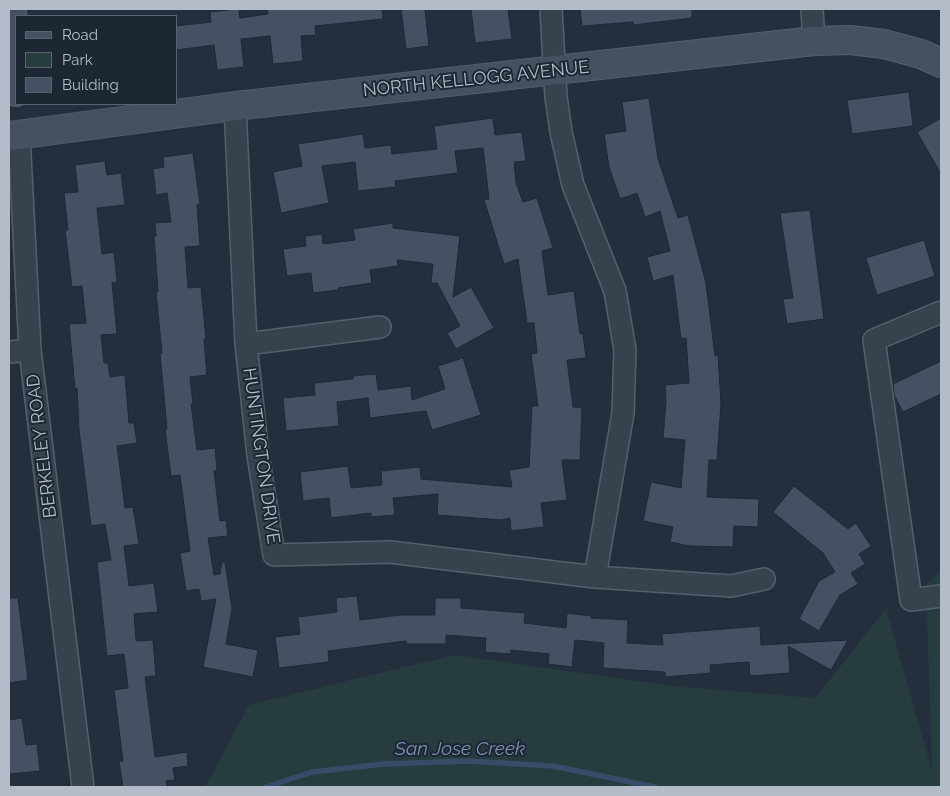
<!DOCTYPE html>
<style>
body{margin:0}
#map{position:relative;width:950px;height:796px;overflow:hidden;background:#242f3e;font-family:Raleway,sans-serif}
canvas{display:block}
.frame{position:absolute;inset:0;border:10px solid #b4bcc9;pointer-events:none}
.legend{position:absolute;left:15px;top:15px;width:162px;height:90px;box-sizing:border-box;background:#1d2633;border:1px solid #59626f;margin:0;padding:6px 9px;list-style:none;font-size:15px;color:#b4bcc9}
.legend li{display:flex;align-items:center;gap:10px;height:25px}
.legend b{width:25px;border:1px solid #59626f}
</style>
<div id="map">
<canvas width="950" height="796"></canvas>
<div class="frame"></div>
<ul class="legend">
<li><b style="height:6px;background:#465061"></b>Road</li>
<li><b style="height:14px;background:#263c3f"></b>Park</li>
<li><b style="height:14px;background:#455162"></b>Building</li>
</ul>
</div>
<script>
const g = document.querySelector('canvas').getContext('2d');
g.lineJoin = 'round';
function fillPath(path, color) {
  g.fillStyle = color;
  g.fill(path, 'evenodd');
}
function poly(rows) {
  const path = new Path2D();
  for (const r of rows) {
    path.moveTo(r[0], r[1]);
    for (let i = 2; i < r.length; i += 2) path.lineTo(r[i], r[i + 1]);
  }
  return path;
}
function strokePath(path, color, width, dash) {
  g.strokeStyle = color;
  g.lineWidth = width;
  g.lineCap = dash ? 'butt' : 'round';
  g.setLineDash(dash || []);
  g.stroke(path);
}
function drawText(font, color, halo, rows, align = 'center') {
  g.font = font + ' Raleway,sans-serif';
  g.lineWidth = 4;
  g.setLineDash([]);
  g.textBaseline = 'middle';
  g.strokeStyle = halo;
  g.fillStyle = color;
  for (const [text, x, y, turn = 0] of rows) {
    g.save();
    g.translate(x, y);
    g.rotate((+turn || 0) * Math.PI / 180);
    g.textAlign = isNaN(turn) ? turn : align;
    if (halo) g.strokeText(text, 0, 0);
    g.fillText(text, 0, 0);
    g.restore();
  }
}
const green = poly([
 [941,571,941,787,205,787,249,705,454,655,673,686,815,698,886,609,932,771,926,584]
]);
const stream = poly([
 [266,787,312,772,384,764,468,761,553,766,655,787]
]);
const building = poly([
 [236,9,239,9,240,18,268,14,267,9,382,9,383,19,315,26,316,35,301,36,303,61,273,64,270,36,241,39,244,67,217,70,214,45,176,50,176,26,211,22,210,12,236,9],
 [401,9,425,9,429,46,406,49,401,9],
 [471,9,508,9,512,39,475,43,471,9],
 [580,9,692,9,692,18,633,25,633,22,582,26,580,9],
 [909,92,913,126,852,134,847,100,909,92],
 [649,98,658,159,678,218,688,215,706,283,715,356,718,355,721,404,717,460,709,460,707,497,759,499,758,527,734,526,733,547,690,546,670,542,673,527,643,521,651,482,681,488,685,440,663,438,666,401,665,385,689,383,686,338,681,339,673,275,653,281,647,257,670,251,660,211,645,217,637,193,620,199,609,167,604,134,626,131,622,102,649,98],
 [493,118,495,135,522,132,526,161,514,162,516,183,523,202,537,198,553,248,542,251,548,295,574,291,580,334,583,334,586,358,567,360,573,407,582,408,580,460,562,460,567,500,541,503,544,527,511,531,510,518,501,520,437,515,438,494,393,498,395,515,371,517,371,513,331,518,329,498,303,501,300,472,348,466,351,488,382,485,381,471,420,467,421,479,512,487,509,470,529,467,532,406,538,406,531,354,537,353,534,323,527,323,518,259,504,264,484,200,489,199,483,148,455,151,458,173,395,181,396,187,358,191,355,162,322,166,329,203,281,213,273,172,302,166,298,144,363,134,365,148,391,145,392,154,437,149,434,126,493,118],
 [941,118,941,174,917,132,941,118],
 [193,153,200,204,197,205,200,246,185,247,188,288,201,287,206,339,204,339,207,375,190,377,193,404,191,404,197,450,215,448,217,470,214,471,220,521,226,520,228,536,208,538,214,575,220,574,222,562,225,562,232,609,226,644,258,650,253,677,203,667,216,599,201,601,199,589,186,591,180,553,190,551,180,475,171,476,165,429,167,429,160,353,162,353,156,292,158,291,154,236,156,236,155,223,171,222,167,193,156,195,153,169,164,167,163,157,193,153],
 [105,161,107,175,121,173,125,205,97,208,102,254,114,252,117,282,112,283,117,334,101,335,104,363,108,363,110,377,125,375,129,423,134,423,137,443,117,446,125,508,133,507,139,544,124,546,129,586,154,583,158,612,134,614,136,641,153,640,156,676,145,677,155,757,187,752,188,766,173,768,175,780,166,781,167,787,123,787,119,761,123,761,114,690,128,688,124,654,107,656,97,562,111,560,105,524,91,526,79,430,77,388,75,389,69,324,86,323,82,286,72,287,65,230,68,230,64,193,78,192,75,165,105,161],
 [810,210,824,319,787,324,783,299,793,298,780,213,810,210],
 [393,223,393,228,460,236,453,297,471,287,494,328,456,349,447,333,460,326,437,283,431,283,433,264,397,260,398,266,370,270,372,283,338,288,338,290,313,293,311,273,287,276,283,249,306,246,305,236,322,234,323,244,355,240,353,229,393,223],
 [924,240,935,276,877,295,866,258,924,240],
 [463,358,481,415,432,430,426,411,370,418,368,398,337,402,339,426,286,431,283,398,315,395,314,383,353,379,353,376,376,374,378,390,411,386,412,400,445,389,438,366,463,358],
 [941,361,941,394,903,412,894,395,893,384,941,361],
 [794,486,848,529,856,523,871,546,859,554,865,564,851,573,858,584,840,595,819,631,799,619,819,581,835,572,823,553,773,512,794,486],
 [357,596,360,620,400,615,435,615,435,598,461,598,461,608,525,613,524,623,566,628,567,613,591,616,591,618,628,620,627,643,663,645,662,634,760,626,761,645,848,640,831,670,788,646,790,673,750,676,749,662,710,665,711,673,665,677,665,672,603,668,604,643,575,640,572,667,548,664,549,654,511,650,511,654,485,652,486,638,446,635,446,644,406,644,406,641,328,651,329,662,279,668,275,637,300,634,298,617,337,612,336,598,357,596],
 [9,598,18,598,28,680,9,683,9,598],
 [22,718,26,745,37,744,40,771,9,774,9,720,22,718]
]);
const street = poly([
 [551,9,556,97,561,132,573,185,615,291,625,350,623,413,595,577],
 [812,9,814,41],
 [235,106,246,344,258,455,274,555,390,552,595,577,731,586,764,579],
 [19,135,30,350,83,787],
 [941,312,874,340,911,600,941,596],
 [246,344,380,327],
 [9,352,30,350]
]);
const secondary = poly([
 [12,9,16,92],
 [9,136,235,106,814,41,850,40,884,44,921,54,941,63]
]);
const streetNames = [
 ["NORTH KELLOGG AVENUE",476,79,-6],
 ["BERKELEY ROAD",42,446,-97],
 ["HUNTINGTON DRIVE",261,456,82]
];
const waterNames = [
 ["San Jose Creek",460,749]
];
fillPath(green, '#263c3f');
strokePath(stream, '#394c67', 5.5);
fillPath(building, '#455162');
strokePath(building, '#1f2835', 1);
strokePath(street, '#565f6c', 24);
strokePath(secondary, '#565f6c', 30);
strokePath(street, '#38414e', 21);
strokePath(secondary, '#465061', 28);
drawText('18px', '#b4bcc9', '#1d2633', streetNames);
drawText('italic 19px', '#7c92b1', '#1d2633', waterNames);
</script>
